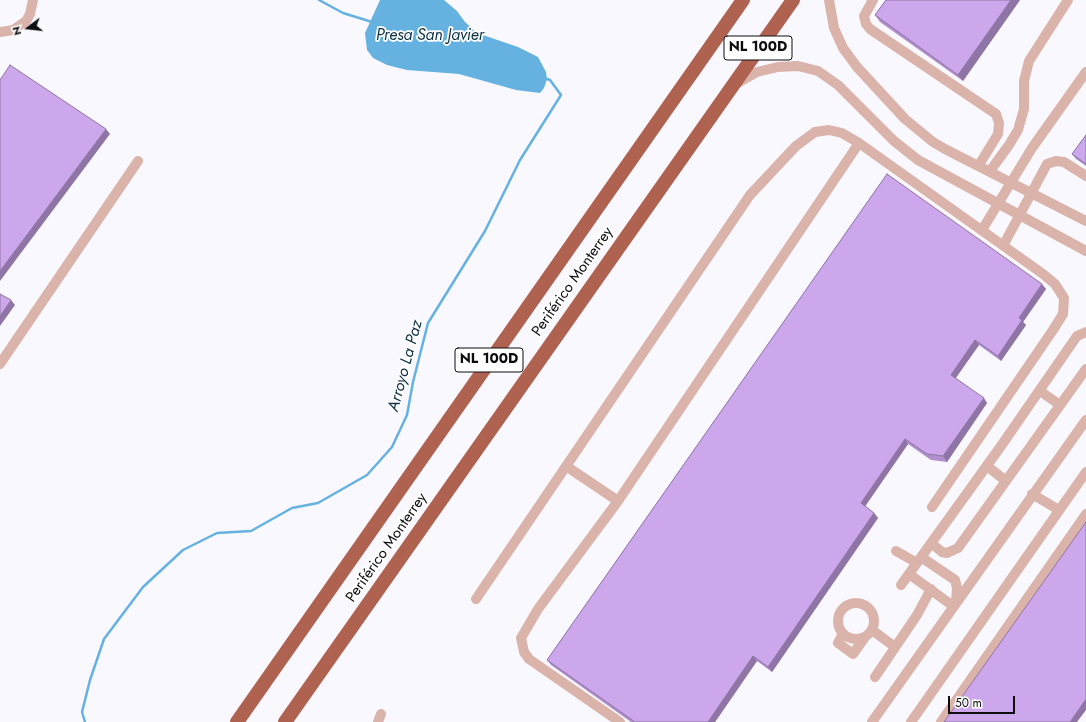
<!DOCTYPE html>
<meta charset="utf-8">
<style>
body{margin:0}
#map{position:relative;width:1086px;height:722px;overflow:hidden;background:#faf8ff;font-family:Jost,sans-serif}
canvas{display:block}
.north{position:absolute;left:8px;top:8px;width:40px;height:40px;-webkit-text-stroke:3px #fff;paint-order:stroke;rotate:255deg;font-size:11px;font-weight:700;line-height:16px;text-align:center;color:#0d0c0f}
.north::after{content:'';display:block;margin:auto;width:14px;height:18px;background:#0d0c0f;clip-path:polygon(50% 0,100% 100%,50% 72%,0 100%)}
.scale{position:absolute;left:948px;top:696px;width:67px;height:18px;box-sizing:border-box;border:2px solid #0d0c0f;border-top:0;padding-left:5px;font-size:12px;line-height:14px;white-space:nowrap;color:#0d0c0f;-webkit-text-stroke:3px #fff;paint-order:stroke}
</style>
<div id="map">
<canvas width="1086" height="722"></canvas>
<div class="north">N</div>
<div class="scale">50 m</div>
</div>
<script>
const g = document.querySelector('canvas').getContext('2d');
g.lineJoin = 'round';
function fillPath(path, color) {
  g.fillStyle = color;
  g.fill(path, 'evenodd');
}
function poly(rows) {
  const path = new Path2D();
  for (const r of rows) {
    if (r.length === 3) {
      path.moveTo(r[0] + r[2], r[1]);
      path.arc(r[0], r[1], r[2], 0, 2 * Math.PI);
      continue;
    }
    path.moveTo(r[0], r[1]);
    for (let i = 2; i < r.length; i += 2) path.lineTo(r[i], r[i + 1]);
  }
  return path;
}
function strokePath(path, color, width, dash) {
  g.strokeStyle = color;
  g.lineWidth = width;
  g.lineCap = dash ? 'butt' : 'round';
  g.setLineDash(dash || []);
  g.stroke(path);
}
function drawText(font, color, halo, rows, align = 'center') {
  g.font = font + ' Jost,sans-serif';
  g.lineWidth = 3.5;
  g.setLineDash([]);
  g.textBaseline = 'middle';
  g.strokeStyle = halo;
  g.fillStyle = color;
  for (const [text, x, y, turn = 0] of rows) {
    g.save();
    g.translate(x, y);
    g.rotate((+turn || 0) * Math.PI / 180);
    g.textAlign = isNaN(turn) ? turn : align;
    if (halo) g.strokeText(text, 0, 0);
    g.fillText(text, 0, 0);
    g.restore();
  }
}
const water = poly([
 [380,0,444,0,457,11,465,22,477,33,518,47,538,57,546,72,547,79,544,88,540,93,516,90,459,74,407,70,387,65,373,58,367,50,365,33]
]);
const stream = poly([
 [319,0,343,13,372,22],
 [85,722,82,712,90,680,104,639,143,587,183,550,217,533,251,531,292,508,318,503,367,475,392,447,407,415,413,382,428,323,485,231,520,160,561,95,550,80,544,78]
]);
const minor = poly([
 [829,0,834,28,843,48,857,67,905,119,933,142,945,149,1086,221],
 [873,0,864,16,866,24,870,29,996,114,999,123,998,134,979,165],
 [0,32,13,30,26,21,30,14,33,0],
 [736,84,757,72,778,67,798,66,818,71,838,85,894,141,918,160,1086,251],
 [990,171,1009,145,1018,130,1024,109,1024,81,1029,61,1068,0],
 [982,230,1032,148,1086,72],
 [1004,244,1047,164,1056,161,1064,162,1086,176],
 [0,364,138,161],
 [1040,391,1060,405],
 [566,466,618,501],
 [987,466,1006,481],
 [1032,494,1059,510],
 [931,543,942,552,947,553,958,548,1086,369],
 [896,551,917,563],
 [921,557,955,580,957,588,956,602],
 [909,574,953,606],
 [901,585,1001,446,1077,336,1086,332],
 [476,599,750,195,796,146,815,132,829,130,842,133,859,143,1043,274,1055,284,1064,298,1063,314,1053,330,932,507],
 [856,621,18],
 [872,630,895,647],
 [843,634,838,643,853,654,865,637],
 [875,677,917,615,931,589],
 [378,722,381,714],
 [620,722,529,659,524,652,521,638,538,609,618,501,859,143],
 [872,722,1086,420],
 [911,722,1086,472],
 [941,722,1086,514]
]);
const highway = poly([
 [237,722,743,0],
 [285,722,793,0]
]);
const wall = poly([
 [886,0,1020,0,963,81,880,22,875,15],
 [1086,135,1086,166,1076,159,1072,154],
 [887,174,1046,289,1023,322,1026,325,1001,361,979,345,956,378,987,403,947,462,931,460,908,444,865,506,874,513,878,518,772,672,757,661,715,722,631,722,551,665,547,660]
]);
const shadedWall = poly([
 [1011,0,1020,0,963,81,958,75],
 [106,129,110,134,0,281,0,271],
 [1042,284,1046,289,1023,322,1026,325,1001,361,998,356,1019,318],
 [11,300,15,305,0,326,0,316],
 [975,340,979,345,954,380,951,375],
 [984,398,987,403,947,462,943,456],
 [905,439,908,444,864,508,861,503],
 [874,513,878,518,772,672,768,667],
 [753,656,757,661,715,722,708,722],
 [1086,699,1086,710,1077,722,1070,722]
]);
const building = poly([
 [886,0,1011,0,958,75,875,15,886,0],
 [10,65,106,129,0,271,0,80,10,65],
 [1086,135,1086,164,1072,154,1086,135],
 [887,174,1042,284,1019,318,1022,320,998,356,975,340,951,375,984,398,943,456,927,454,905,439,861,503,874,513,768,667,753,656,708,722,635,722,547,660,887,174],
 [0,294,11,300,0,316,0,294],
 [1086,522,1086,699,1070,722,944,722,1086,522]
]);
const shields = [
 [758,48,68],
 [489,360,68]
];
const shieldNames = [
 ["NL 100D",758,48],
 ["NL 100D",489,360]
];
const streetNames = [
 ["Periférico Monterrey",573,282,-55],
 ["Periférico Monterrey",387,548,-55]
];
const waterNames = [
 ["Presa San Javier",430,36],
 ["Arroyo La Paz",406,366,-75]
];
fillPath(water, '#65b2e1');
strokePath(stream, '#65b2e1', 2.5);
strokePath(minor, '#dab4aa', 10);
strokePath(highway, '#ae624f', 14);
fillPath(wall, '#af90cb');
fillPath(shadedWall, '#8f75a5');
fillPath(building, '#cca7ec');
strokePath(building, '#8f75a5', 1);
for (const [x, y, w] of shields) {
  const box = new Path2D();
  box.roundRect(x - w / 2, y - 12, w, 24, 3);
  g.fillStyle = '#fff';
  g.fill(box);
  strokePath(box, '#0d0c0f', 1);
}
drawText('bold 14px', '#0d0c0f', null, shieldNames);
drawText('15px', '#0d0c0f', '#fff', streetNames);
drawText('italic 16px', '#0c2f42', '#fff', waterNames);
</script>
